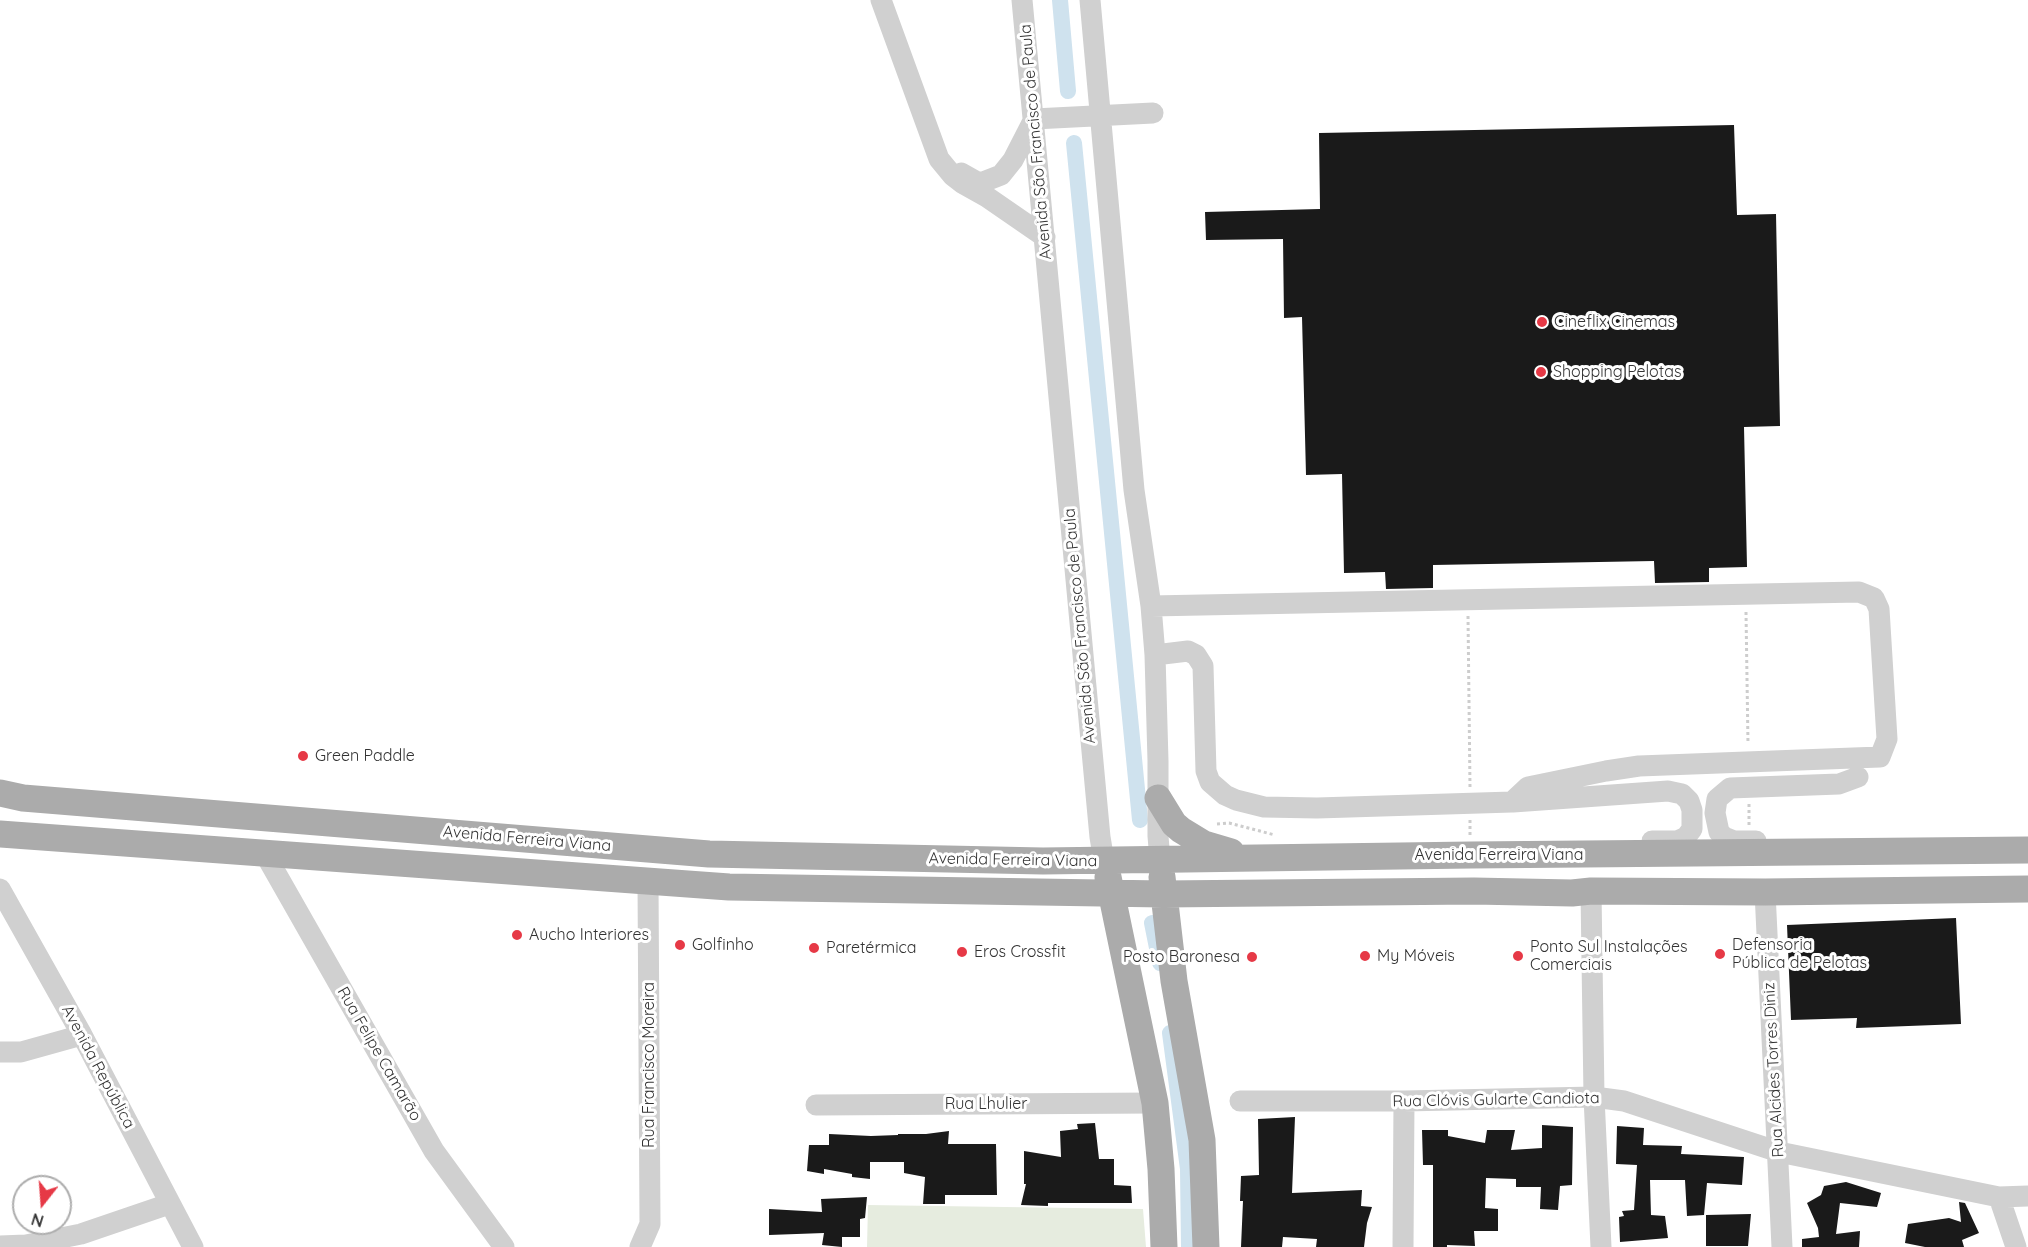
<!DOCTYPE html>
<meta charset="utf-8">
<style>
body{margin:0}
#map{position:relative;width:2028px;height:1247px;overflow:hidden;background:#fff;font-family:Quicksand,sans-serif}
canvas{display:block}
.north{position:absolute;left:12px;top:1175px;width:60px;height:60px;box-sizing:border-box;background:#fff;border:2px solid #adadad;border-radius:50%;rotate:197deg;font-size:16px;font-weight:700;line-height:24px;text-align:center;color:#333}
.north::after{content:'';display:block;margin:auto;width:21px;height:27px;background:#e63946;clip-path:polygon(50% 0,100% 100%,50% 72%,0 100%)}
</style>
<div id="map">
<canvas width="2028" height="1247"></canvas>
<div class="north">N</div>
</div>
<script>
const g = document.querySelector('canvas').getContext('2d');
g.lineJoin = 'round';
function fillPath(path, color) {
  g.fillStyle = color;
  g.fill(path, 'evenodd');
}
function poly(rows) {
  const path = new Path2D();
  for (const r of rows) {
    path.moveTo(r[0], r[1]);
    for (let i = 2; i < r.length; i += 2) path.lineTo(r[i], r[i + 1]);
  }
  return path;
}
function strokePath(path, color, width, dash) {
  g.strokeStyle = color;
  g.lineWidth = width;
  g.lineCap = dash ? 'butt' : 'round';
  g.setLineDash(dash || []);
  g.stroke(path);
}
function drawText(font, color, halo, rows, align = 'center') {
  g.font = font + ' Quicksand,sans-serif';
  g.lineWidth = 6;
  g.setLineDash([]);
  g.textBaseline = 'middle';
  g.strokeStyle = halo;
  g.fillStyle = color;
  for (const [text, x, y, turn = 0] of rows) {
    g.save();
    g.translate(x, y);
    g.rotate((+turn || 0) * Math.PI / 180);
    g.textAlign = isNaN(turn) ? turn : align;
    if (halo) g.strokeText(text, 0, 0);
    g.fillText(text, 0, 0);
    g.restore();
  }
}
const green = poly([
 [868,1205,1143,1209,1146,1247,867,1247]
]);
const canal = poly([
 [1060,0,1068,91],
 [1074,143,1140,820],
 [1152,923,1160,963],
 [1170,1033,1188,1169,1189,1247]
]);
const building = poly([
 [1734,125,1737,215,1776,214,1780,426,1744,427,1747,567,1709,568,1709,582,1655,583,1654,561,1433,565,1433,588,1386,589,1385,572,1344,573,1342,474,1306,475,1302,317,1284,318,1283,239,1206,240,1205,212,1320,209,1319,133],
 [1956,918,1961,1024,1856,1028,1857,1018,1791,1020,1787,925],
 [1295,1117,1292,1193,1362,1190,1361,1206,1372,1207,1367,1223,1364,1247,1316,1247,1317,1239,1283,1237,1282,1247,1241,1247,1243,1201,1240,1201,1241,1176,1259,1175,1258,1119],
 [1095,1123,1099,1159,1114,1159,1114,1185,1131,1186,1132,1203,1048,1203,1048,1206,1021,1205,1026,1184,1024,1184,1024,1151,1061,1157,1060,1131,1078,1129,1077,1124],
 [1542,1125,1573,1127,1572,1185,1560,1186,1558,1210,1540,1209,1541,1187,1516,1187,1516,1179,1486,1178,1485,1208,1498,1209,1498,1231,1474,1231,1475,1246,1447,1245,1447,1247,1433,1247,1433,1165,1423,1165,1422,1130,1448,1130,1448,1136,1485,1143,1487,1130,1515,1130,1511,1150,1542,1148],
 [1617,1126,1644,1128,1643,1145,1682,1146,1681,1154,1744,1157,1742,1185,1707,1183,1704,1215,1687,1216,1685,1180,1650,1180,1651,1215,1665,1216,1668,1238,1620,1242,1619,1217,1624,1216,1622,1211,1634,1210,1637,1165,1616,1164],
 [949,1131,948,1144,996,1144,997,1195,945,1195,945,1204,923,1204,925,1177,904,1173,904,1162,870,1162,870,1179,852,1177,852,1174,824,1169,824,1174,807,1171,809,1145,829,1145,829,1134,871,1136,898,1135,898,1134,926,1134],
 [1846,1182,1881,1193,1877,1207,1840,1203,1836,1234,1860,1231,1859,1247,1802,1247,1802,1239,1819,1237,1818,1228,1807,1203,1821,1195,1824,1186],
 [867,1197,865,1218,860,1219,860,1237,842,1237,842,1247,822,1245,824,1233,769,1235,769,1209,822,1212,821,1199],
 [1959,1202,1965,1203,1979,1233,1962,1240,1964,1247,1925,1247,1905,1243,1908,1224,1949,1218,1961,1222],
 [1751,1214,1748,1246,1706,1246,1706,1215]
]);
const path = poly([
 [1746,612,1748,744],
 [1468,616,1470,787],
 [1749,804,1749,825],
 [1470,820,1470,835],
 [1217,824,1229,823,1275,835]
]);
const minor = poly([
 [881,0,939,159,953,176,962,183,987,197,1045,237],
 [1022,0,1100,837,1104,861],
 [1090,0,1134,490,1151,606,1155,655,1158,761,1158,836,1160,860],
 [1034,119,1153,113],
 [961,173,977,182,983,182,1001,175,1013,160,1034,119],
 [1151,606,1859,592,1874,598,1879,609,1887,739,1880,757,1639,766,1606,771,1528,787,1512,802,1317,808,1264,807,1236,800,1225,795,1210,782,1206,771,1203,666,1196,655,1188,651,1155,655],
 [1513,802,1668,791,1682,794,1689,801,1692,810,1692,829,1686,837,1677,841,1652,841],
 [1756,841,1734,841,1724,837,1719,832,1715,813,1717,799,1730,788,1839,784,1858,777],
 [265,854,434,1151,504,1247],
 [0,889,82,1035,193,1247],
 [1591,891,1594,1097,1601,1247],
 [1765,892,1782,1247],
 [0,1052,21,1052,82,1035],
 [1240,1101,1404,1101,1594,1097,1624,1101,1779,1152,1999,1197,2028,1196],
 [816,1105,1155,1103],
 [1999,1197,2016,1247],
 [0,1246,26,1245,81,1234,169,1204],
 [640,1247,650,1224,648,881],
 [1403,1247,1404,1101]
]);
const major = poly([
 [0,793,23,798,709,854,1043,861,1471,855,2028,850],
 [1158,798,1174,824,1181,830,1204,844,1231,852],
 [0,834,729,887,1163,894,1474,891,1572,893,1591,891,1765,892,2028,889],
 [1108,877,1155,1103,1161,1169,1164,1247],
 [1162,877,1174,981,1202,1140,1206,1247]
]);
const markers = [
 [1542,322,6,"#e63946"],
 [1541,372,6,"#e63946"],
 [303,756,6,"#e63946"],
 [517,935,6,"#e63946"],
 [680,945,6,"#e63946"],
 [814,948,6,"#e63946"],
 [962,952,6,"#e63946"],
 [1720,954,6,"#e63946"],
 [1365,956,6,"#e63946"],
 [1518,956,6,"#e63946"],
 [1252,957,6,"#e63946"]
];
const streetNames = [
 ["Avenida São Francisco de Paula",1036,142,-95],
 ["Avenida São Francisco de Paula",1080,626,-95],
 ["Avenida Ferreira Viana",527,839,5],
 ["Avenida Ferreira Viana",1499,855],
 ["Avenida Ferreira Viana",1013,860,1],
 ["Rua Felipe Camarão",379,1054,60],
 ["Rua Francisco Moreira",649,1065,-90],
 ["Avenida República",98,1067,62],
 ["Rua Alcides Torres Diniz",1774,1070,-93],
 ["Rua Clóvis Gularte Candiota",1496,1100,-1],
 ["Rua Lhulier",986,1104]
];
const poiNames = [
 ["Cineflix Cinemas",1554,322],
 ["Shopping Pelotas",1553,372],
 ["Green Paddle",315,756],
 ["Aucho Interiores",529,935],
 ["Golfinho",692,945],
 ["Defensoria",1732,945],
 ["Pública de Pelotas",1732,963],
 ["Ponto Sul Instalações",1530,947],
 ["Comerciais",1530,965],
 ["Paretérmica",826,948],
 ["Eros Crossfit",974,952],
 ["My Móveis",1377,956],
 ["Posto Baronesa",1240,957,"right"]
];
fillPath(green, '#e6ecdf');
strokePath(canal, '#cfe2ee', 16);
fillPath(building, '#1a1a1a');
strokePath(path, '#cdcdcd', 3, [3, 3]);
strokePath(minor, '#d0d0d0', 21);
strokePath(major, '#ababab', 27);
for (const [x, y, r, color] of markers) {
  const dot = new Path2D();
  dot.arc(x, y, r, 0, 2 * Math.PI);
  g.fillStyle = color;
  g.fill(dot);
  strokePath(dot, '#fff', 2);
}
drawText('16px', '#333', '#fff', streetNames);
drawText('16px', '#333', '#fff', poiNames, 'left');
</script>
